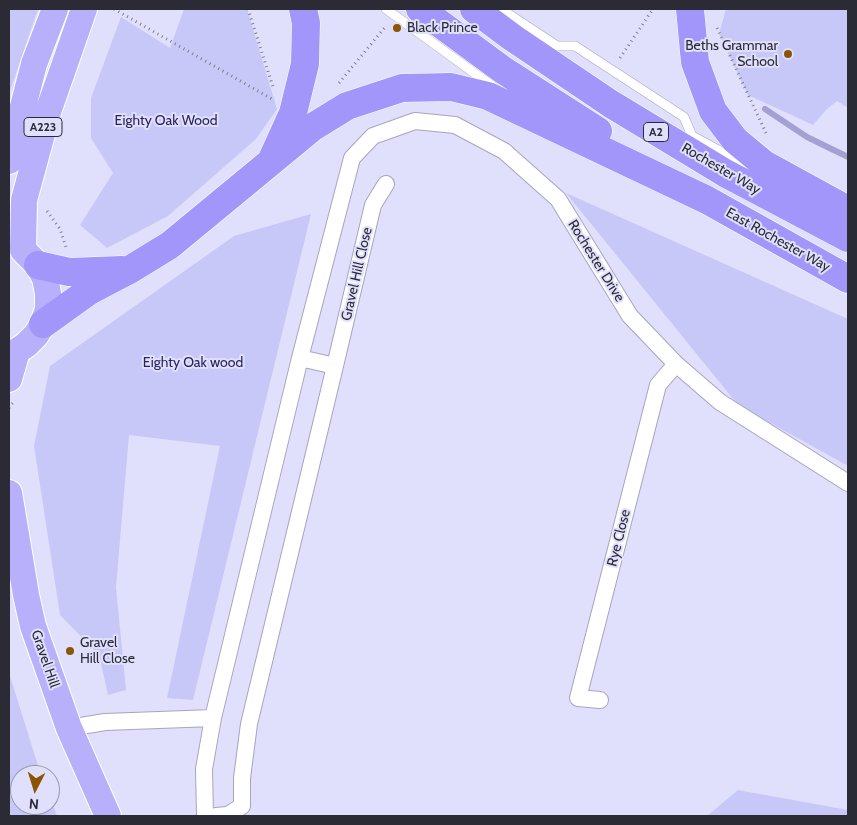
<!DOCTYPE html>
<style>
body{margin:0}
#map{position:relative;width:857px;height:825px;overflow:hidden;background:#e0e0fc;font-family:Cabin,sans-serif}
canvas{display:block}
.frame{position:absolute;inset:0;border:10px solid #2b2b36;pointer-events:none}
.north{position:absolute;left:10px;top:765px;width:50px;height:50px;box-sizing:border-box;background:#e0e0fc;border:1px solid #9898ad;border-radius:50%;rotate:185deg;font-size:14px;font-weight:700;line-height:20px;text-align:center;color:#2b2b36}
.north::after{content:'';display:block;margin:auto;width:18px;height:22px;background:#8b5504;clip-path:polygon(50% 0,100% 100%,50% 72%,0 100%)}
</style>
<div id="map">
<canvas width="857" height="825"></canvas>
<div class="frame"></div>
<div class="north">N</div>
</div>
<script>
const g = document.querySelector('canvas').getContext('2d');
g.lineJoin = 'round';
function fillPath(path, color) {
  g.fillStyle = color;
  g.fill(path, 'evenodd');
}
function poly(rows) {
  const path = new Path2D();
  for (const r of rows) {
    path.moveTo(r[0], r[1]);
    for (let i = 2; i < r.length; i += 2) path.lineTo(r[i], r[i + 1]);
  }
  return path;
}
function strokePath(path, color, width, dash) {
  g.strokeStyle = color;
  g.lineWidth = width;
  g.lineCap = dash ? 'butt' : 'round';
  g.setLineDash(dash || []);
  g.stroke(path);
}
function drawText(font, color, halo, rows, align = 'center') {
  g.font = font + ' Cabin,sans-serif';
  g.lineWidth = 4;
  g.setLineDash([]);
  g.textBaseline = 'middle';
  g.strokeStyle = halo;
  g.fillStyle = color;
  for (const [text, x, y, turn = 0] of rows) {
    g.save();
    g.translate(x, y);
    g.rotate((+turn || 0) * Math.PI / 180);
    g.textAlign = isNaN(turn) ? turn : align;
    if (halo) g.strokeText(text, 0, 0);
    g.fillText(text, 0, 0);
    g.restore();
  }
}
const green = poly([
 [9,9,38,9,9,94],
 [184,9,247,9,277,109,256,139,168,216,107,248,80,225,113,173,91,138,91,98,121,17,170,48],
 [726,9,848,9,848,108,837,101,827,109,813,125,748,95,719,34],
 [566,193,848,319,848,466,738,405],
 [311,214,193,700,167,698,220,446,129,435,116,587,126,690,108,695,99,655,60,615,34,446,50,366,234,236],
 [9,673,41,775,20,775,20,805,50,805,50,797,57,816,9,816],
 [738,790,848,810,848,816,707,816]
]);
const stream = poly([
 [765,109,807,137,848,157]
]);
const path = poly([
 [114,9,272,99],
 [248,9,274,90],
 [717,28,766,133],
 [620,58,653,9],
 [339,83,386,26],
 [47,211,60,229,66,247],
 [9,408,14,401]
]);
const service = poly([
 [386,9,495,88],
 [501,9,557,46,575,46,684,117,692,136,748,166]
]);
const minor = poly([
 [300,358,352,158,373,136,415,121,455,125,504,151,558,199,630,316,676,364,720,402,848,483],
 [335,366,373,205,386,184],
 [600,700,578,698,658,385,676,364],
 [69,728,105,722,213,718],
 [205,816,204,769,213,718,300,358,335,366,249,724,242,778,242,806,228,815,216,816]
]);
const primary = poly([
 [9,161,34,64,55,9],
 [23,250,24,200,48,112,84,9],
 [9,354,17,351,26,345,36,335,43,324,48,309,48,293,45,278,38,265,25,252],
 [9,379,17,351],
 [9,493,26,595,33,626,69,728,108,816]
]);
const trunk = poly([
 [420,9,503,70,598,131],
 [474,9,513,38,611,104,725,173,848,238],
 [690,9,695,62,713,111,735,140,764,164,848,210],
 [273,157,293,113,305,64,306,23,303,9],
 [38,265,69,272,122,270],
 [43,324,89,291,131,269,170,245,313,127,347,106,402,88,451,87,488,96,707,200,848,279]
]);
const markers = [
 [397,28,5,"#8b5504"],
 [788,54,5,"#8b5504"],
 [70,651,5,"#8b5504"]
];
const shields = [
 [43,127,38],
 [656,132,25]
];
const shieldNames = [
 ["A223",43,127],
 ["A2",656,132]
];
const poiNames = [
 ["Black Prince",407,28],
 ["Beths Grammar",778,46,"right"],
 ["School",778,62,"right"],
 ["Gravel",80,643],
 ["Hill Close",80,659]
];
const parkNames = [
 ["Eighty Oak Wood",166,121],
 ["Eighty Oak wood",193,363]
];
const streetNames = [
 ["Rochester Way",721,169,30],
 ["East Rochester Way",778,240,29],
 ["Rochester Drive",596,261,58],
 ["Gravel Hill Close",357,274,-77],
 ["Rye Close",619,538,-76],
 ["Gravel Hill",45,659,71]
];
fillPath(green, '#c8c8f8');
strokePath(stream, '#a2a1d2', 6);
strokePath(service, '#a5a5bf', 10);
strokePath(minor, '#a5a5bf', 18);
strokePath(primary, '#fff', 28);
strokePath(trunk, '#fff', 29);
strokePath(path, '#7e7e90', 3, [1, 4]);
strokePath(service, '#fff', 9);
strokePath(minor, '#fff', 16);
strokePath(primary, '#b9b0fb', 26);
strokePath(trunk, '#a296fa', 28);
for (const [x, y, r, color] of markers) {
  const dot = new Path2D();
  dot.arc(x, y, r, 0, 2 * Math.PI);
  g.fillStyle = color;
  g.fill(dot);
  strokePath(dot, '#e0e0fc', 2);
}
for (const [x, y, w] of shields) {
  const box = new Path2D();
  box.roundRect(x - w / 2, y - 9.5, w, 19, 4);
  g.fillStyle = '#e0e0fc';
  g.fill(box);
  strokePath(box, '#2b2b36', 1);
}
drawText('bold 12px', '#2b2b36', null, shieldNames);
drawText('14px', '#2b2b36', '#e0e0fc', poiNames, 'left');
drawText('14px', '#2a225c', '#e0e0fc', parkNames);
drawText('14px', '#2b2b36', '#e0e0fc', streetNames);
</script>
